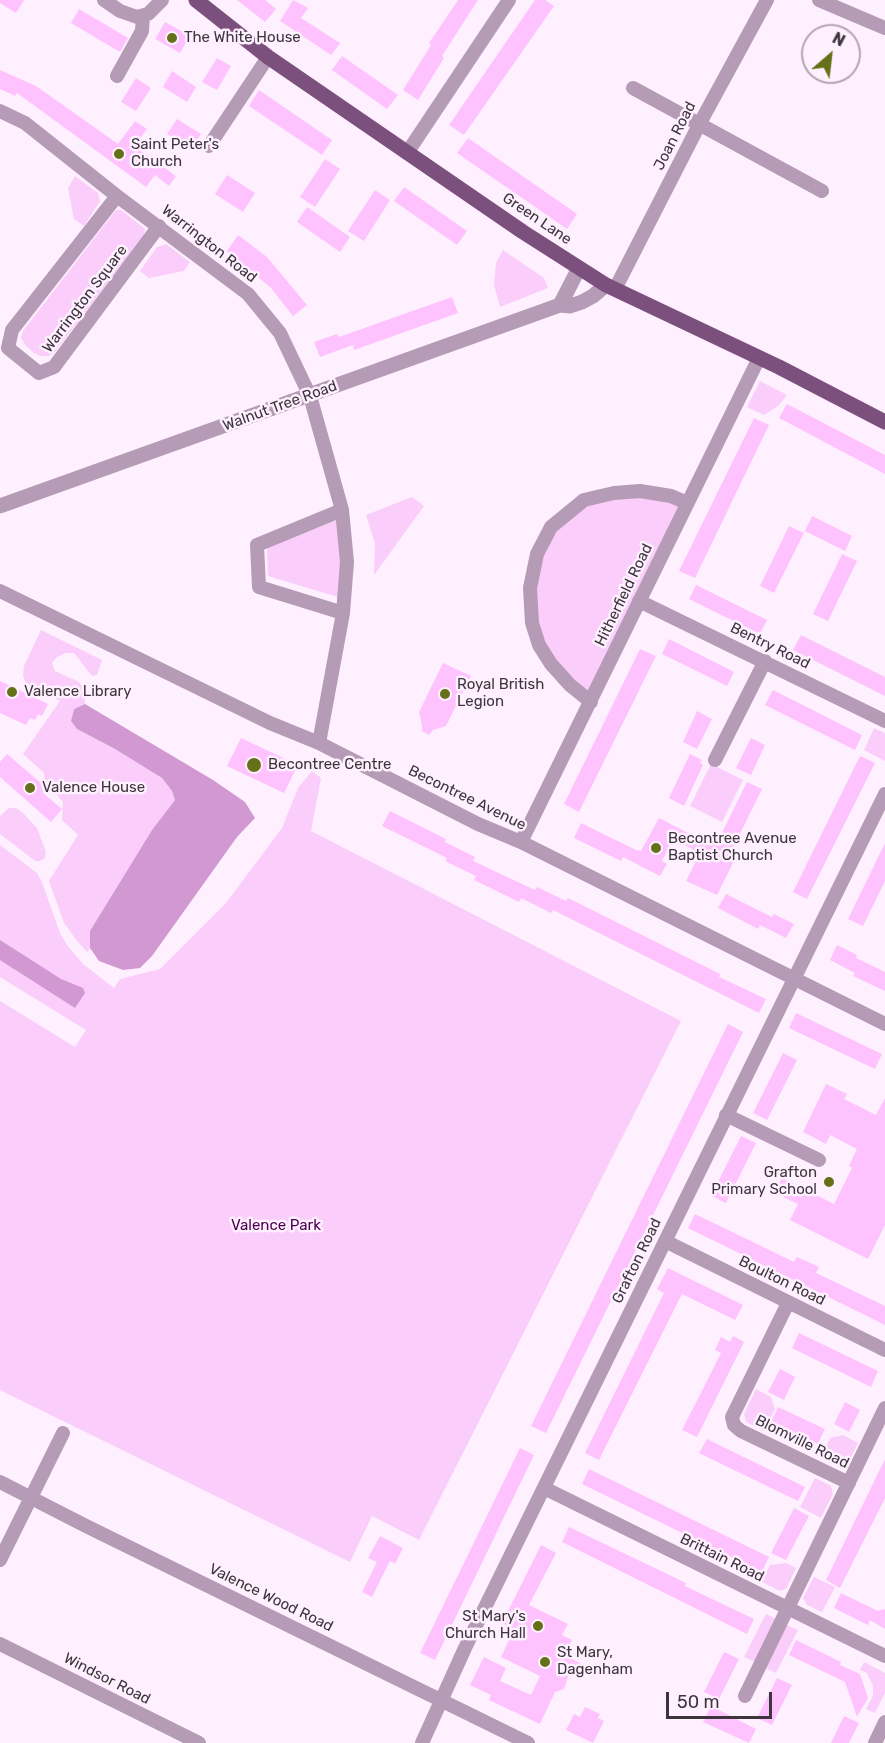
<!DOCTYPE html>
<style>
body{margin:0}
#map{position:relative;width:885px;height:1743px;overflow:hidden;background:#fff0ff;font-family:Rubik,sans-serif}
canvas{display:block}
.north{position:absolute;left:801px;top:24px;width:60px;height:60px;box-sizing:border-box;background:#fff0ff;border:2px solid #b1a6b1;border-radius:50%;rotate:28deg;font-size:16px;font-weight:700;line-height:24px;text-align:center;color:#3c363c}
.north::after{content:'';display:block;margin:auto;width:21px;height:27px;background:#657018;clip-path:polygon(50% 0,100% 100%,50% 72%,0 100%)}
.scale{position:absolute;left:666px;top:1692px;width:106px;height:27px;box-sizing:border-box;border:3px solid #3c363c;border-top:0;padding-left:8px;font-size:18px;line-height:21px;white-space:nowrap;color:#3c363c;-webkit-text-stroke:4px #fff0ff;paint-order:stroke}
</style>
<div id="map">
<canvas width="885" height="1743"></canvas>
<div class="north">N</div>
<div class="scale">50 m</div>
</div>
<script>
const g = document.querySelector('canvas').getContext('2d');
g.lineJoin = 'round';
function fillPath(path, color) {
  g.fillStyle = color;
  g.fill(path, 'evenodd');
}
function poly(rows) {
  const path = new Path2D();
  for (const r of rows) {
    path.moveTo(r[0], r[1]);
    for (let i = 2; i < r.length; i += 2) path.lineTo(r[i], r[i + 1]);
  }
  return path;
}
function strokePath(path, color, width, dash) {
  g.strokeStyle = color;
  g.lineWidth = width;
  g.lineCap = dash ? 'butt' : 'round';
  g.setLineDash(dash || []);
  g.stroke(path);
}
function drawText(font, color, halo, rows, align = 'center') {
  g.font = font + ' Rubik,sans-serif';
  g.lineWidth = 5;
  g.setLineDash([]);
  g.textBaseline = 'middle';
  g.strokeStyle = halo;
  g.fillStyle = color;
  for (const [text, x, y, turn = 0] of rows) {
    g.save();
    g.translate(x, y);
    g.rotate((+turn || 0) * Math.PI / 180);
    g.textAlign = isNaN(turn) ? turn : align;
    if (halo) g.strokeText(text, 0, 0);
    g.fillText(text, 0, 0);
    g.restore();
  }
}
const green = poly([
 [75,176,98,193,100,201,84,226,74,219,68,188],
 [116,210,121,210,145,229,144,235,54,353,48,356,40,356,34,353,26,346,21,338,23,331],
 [166,244,190,262,184,271,149,278,140,271,157,247],
 [503,250,544,278,548,288,500,307,494,285,496,263],
 [760,381,787,395,779,405,764,415,747,407],
 [614,493,687,503,591,702,539,645,530,588,551,527,584,500],
 [412,497,424,506,374,575,375,543,366,515],
 [337,520,341,559,338,597,268,576,267,547],
 [41,630,102,660,97,675,92,676,74,653,65,653,57,657,52,663,55,671,79,682,84,688,85,704,74,709,71,721,77,729,115,749,162,778,172,791,175,800,152,830,90,931,90,948,87,952,77,941,64,923,49,881,78,835,62,820,63,802,45,781,44,773,23,754,60,701,26,683,23,676,24,666],
 [874,728,885,733,885,761,864,750],
 [711,764,743,780,722,822,690,806],
 [312,771,321,778,311,831,681,1021,419,1540,372,1516,350,1562,0,1390,0,1001,75,1047,86,1030,0,977,0,845,37,873,42,882,60,933,67,945,83,964,114,988,120,979,160,969,226,903,282,828,298,788],
 [9,808,16,808,22,812,37,828,46,852,45,858,40,861,35,861,0,834,0,816],
 [756,1389,771,1397,775,1409,764,1431,746,1422,744,1414],
 [843,1435,858,1443,847,1465,839,1467,821,1458,830,1438],
 [815,1478,831,1486,833,1494,821,1518,800,1507],
 [786,1563,796,1568,786,1589,780,1591,762,1582,770,1565],
 [814,1577,835,1587,822,1612,807,1605,803,1598],
 [766,1614,774,1618,776,1626,757,1663,744,1657],
 [787,1625,798,1630,776,1673,763,1667],
 [864,1662,885,1673,885,1693,875,1713,866,1709,873,1696,873,1686,867,1673,860,1670]
]);
const water = poly([
 [85,704,213,780,245,802,255,818,237,837,152,956,140,968,123,970,99,961,90,948,90,931,152,830,175,800,172,791,162,778,115,749,77,729,71,721,74,709],
 [0,940,61,979,83,988,85,993,75,1008,0,960]
]);
const building = poly([
 [0,0,24,0,16,13,0,3],
 [237,0,265,0,276,9,265,22],
 [293,0,308,8,301,18,340,43,331,55,280,21],
 [458,0,478,0,442,56,444,58,418,100,403,90,431,45,429,43],
 [535,0,545,0,554,6,464,135,449,125],
 [79,9,128,38,120,52,71,23],
 [165,22,190,36,180,53,155,39],
 [342,56,398,95,387,109,332,70],
 [217,58,231,66,217,90,202,82],
 [0,70,36,86,118,144,135,121,147,129,139,140,141,142,137,148,176,176,169,186,155,175,146,187,17,93,15,96,0,89],
 [172,71,196,87,187,102,163,87],
 [136,78,151,88,136,111,121,102],
 [259,90,332,140,322,155,249,106],
 [177,119,201,134,191,149,167,134],
 [468,138,577,214,567,229,457,153],
 [325,159,340,169,315,207,300,197],
 [227,175,255,193,243,212,215,194],
 [404,187,467,231,457,245,394,201],
 [375,190,390,200,364,241,348,231],
 [307,207,350,237,340,252,297,222],
 [238,235,267,257,307,305,293,316,271,288,227,251],
 [452,297,458,313,354,350,353,345,320,357,314,342,337,334,339,337],
 [787,404,885,455,885,474,779,418],
 [754,418,769,425,695,578,679,571],
 [812,516,852,536,845,551,805,531],
 [789,526,804,533,774,593,760,586],
 [842,554,857,561,828,621,813,614],
 [696,585,767,620,760,634,689,599],
 [801,635,885,677,885,696,793,650],
 [669,639,734,672,727,686,662,654],
 [640,649,656,656,579,812,564,804],
 [443,663,471,676,446,726,433,730,429,735,422,731,422,725,419,712],
 [0,681,48,704,42,716,38,714,35,720,30,718,26,725,0,713],
 [773,690,862,735,855,750,765,705],
 [697,711,712,719,697,749,683,742],
 [241,738,298,765,284,793,227,766],
 [751,738,765,745,751,775,736,768],
 [7,754,47,788,43,793,62,809,51,822,0,777,0,762],
 [690,754,702,760,700,763,703,765,684,806,669,798],
 [860,756,875,763,807,899,793,892],
 [747,782,762,789,731,852,737,855,717,895,686,881,700,853,673,839,662,861,667,864,660,876,623,857,621,861,574,838,581,823,638,851,639,850,641,851,659,818,705,842,706,840,716,845],
 [390,811,446,839,445,842,475,857,473,861,535,890,537,887,566,901,568,898,720,974,719,977,766,999,759,1013,553,910,551,913,521,898,519,902,474,880,476,876,445,861,447,858,382,826],
 [885,843,885,881,863,926,848,919],
 [726,894,772,917,774,914,794,924,786,938,760,925,758,929,718,908],
 [837,945,857,955,856,958,885,972,885,991,853,976,855,973,830,960],
 [796,1013,882,1054,875,1069,789,1028],
 [728,1024,743,1032,546,1433,531,1426],
 [783,1053,797,1060,767,1120,753,1113],
 [826,1084,847,1094,844,1099,876,1115,885,1098,885,1225,868,1259,790,1220,798,1204,781,1196,782,1192,776,1189,782,1178,834,1204,852,1168,849,1166,857,1149,830,1135,826,1144,803,1132],
 [741,1136,756,1143,726,1203,711,1196],
 [695,1214,794,1262,797,1257,819,1267,816,1273,885,1306,885,1325,688,1228],
 [668,1268,743,1305,735,1320,682,1294,599,1460,585,1453,664,1293,657,1289],
 [799,1333,878,1371,871,1387,792,1348],
 [733,1336,744,1342,697,1437,682,1430,721,1353,715,1350,721,1337,730,1342],
 [780,1369,795,1377,784,1400,768,1392],
 [845,1402,860,1410,849,1432,834,1424],
 [778,1407,825,1429,818,1444,771,1422],
 [707,1439,805,1487,798,1501,699,1453],
 [520,1448,534,1455,435,1660,420,1653],
 [885,1459,885,1498,840,1588,826,1580],
 [589,1469,769,1557,762,1572,582,1484],
 [794,1508,809,1516,786,1560,771,1553],
 [569,1527,686,1583,685,1586,754,1619,747,1634,562,1542],
 [380,1536,403,1548,395,1564,390,1561,372,1597,362,1592,377,1562,368,1558],
 [541,1545,556,1553,529,1605,568,1624,562,1635,572,1640,564,1655,588,1667,581,1680,569,1674,564,1689,555,1692,540,1724,489,1700,491,1695,470,1685,484,1657,506,1668,500,1681,531,1695,540,1676,501,1657,514,1629,502,1623],
 [841,1593,878,1611,885,1609,885,1629,870,1620,868,1625,834,1608],
 [796,1640,841,1662,840,1665,860,1674,868,1698,857,1717,845,1682,789,1655],
 [724,1652,739,1659,719,1699,704,1692],
 [777,1678,792,1685,772,1725,757,1718],
 [711,1706,756,1729,749,1743,703,1722],
 [585,1707,600,1714,598,1718,604,1721,593,1743,566,1730,574,1714,580,1717],
 [844,1716,859,1723,849,1743,831,1743]
]);
const minor = poly([
 [104,0,120,11,137,17,148,14,162,0],
 [819,0,885,28],
 [117,76,142,31,143,16],
 [633,88,822,191],
 [0,111,25,123,117,196,248,294,280,333,310,396,342,510,347,562,343,613,319,743],
 [209,146,268,57],
 [407,153,509,0],
 [117,196,12,330,8,348,39,373,54,367,159,226],
 [615,289,700,123,767,0],
 [342,510,257,545,259,587,343,613],
 [0,591,270,723,319,743,478,824,521,842,885,1024],
 [639,601,885,721],
 [591,702,570,685,551,664,539,645,532,623,530,588,537,554,551,527,584,500,614,493,640,491,671,496,687,503],
 [715,760,765,661],
 [521,842,759,358],
 [726,1115,819,1160],
 [665,1241,885,1350],
 [788,1303,732,1417,734,1425,741,1431,849,1483],
 [0,1482,86,1526,528,1743],
 [544,1488,885,1656],
 [0,1560,63,1433],
 [0,1644,199,1743],
 [745,1696,885,1408],
 [422,1743,465,1648,885,794],
 [875,1743,885,1722]
]);
const tertiary = poly([
 [560,305,579,268],
 [0,506,560,305,570,306,582,302,593,296,606,285]
]);
const primary = poly([
 [196,0,268,57,523,232,606,285,779,367,885,422]
]);
const markers = [
 [172,38,6,"#657018"],
 [119,154,6,"#657018"],
 [12,692,6,"#657018"],
 [445,694,6,"#657018"],
 [254,765,8,"#657018"],
 [30,788,6,"#657018"],
 [656,848,6,"#657018"],
 [829,1182,6,"#657018"],
 [538,1626,6,"#657018"],
 [545,1662,6,"#657018"]
];
const poiNames = [
 ["The White House",184,38],
 ["Saint Peter's",131,145],
 ["Church",131,162],
 ["Royal British",457,685],
 ["Legion",457,702],
 ["Valence Library",24,692],
 ["Becontree Centre",268,765],
 ["Valence House",42,788],
 ["Becontree Avenue",668,839],
 ["Baptist Church",668,856],
 ["Grafton",817,1173,"right"],
 ["Primary School",817,1190,"right"],
 ["St Mary's",526,1617,"right"],
 ["Church Hall",526,1634,"right"],
 ["St Mary,",557,1653],
 ["Dagenham",557,1670]
];
const streetNames = [
 ["Joan Road",675,136,-63],
 ["Green Lane",537,219,34],
 ["Warrington Road",209,244,38],
 ["Warrington Square",85,299,-53],
 ["Walnut Tree Road",280,406,-20],
 ["Hitherfield Road",624,595,-64],
 ["Bentry Road",770,646,26],
 ["Becontree Avenue",467,798,26],
 ["Grafton Road",637,1261,-64],
 ["Boulton Road",782,1281,26],
 ["Blomville Road",802,1442,26],
 ["Brittain Road",722,1558,26],
 ["Valence Wood Road",271,1598,26],
 ["Windsor Road",107,1679,27]
];
const parkNames = [
 ["Valence Park",276,1226]
];
fillPath(green, '#facdfa');
fillPath(water, '#d198d2');
fillPath(building, '#fec2fe');
strokePath(minor, '#b59bb5', 14);
strokePath(tertiary, '#b59bb5', 15);
strokePath(primary, '#7c507d', 15);
for (const [x, y, r, color] of markers) {
  const dot = new Path2D();
  dot.arc(x, y, r, 0, 2 * Math.PI);
  g.fillStyle = color;
  g.fill(dot);
  strokePath(dot, '#fff0ff', 2);
}
drawText('15px', '#3c363c', '#fff0ff', poiNames, 'left');
drawText('15px', '#3c363c', '#fff0ff', streetNames);
drawText('15px', '#49004c', '#fff0ff', parkNames);
</script>
